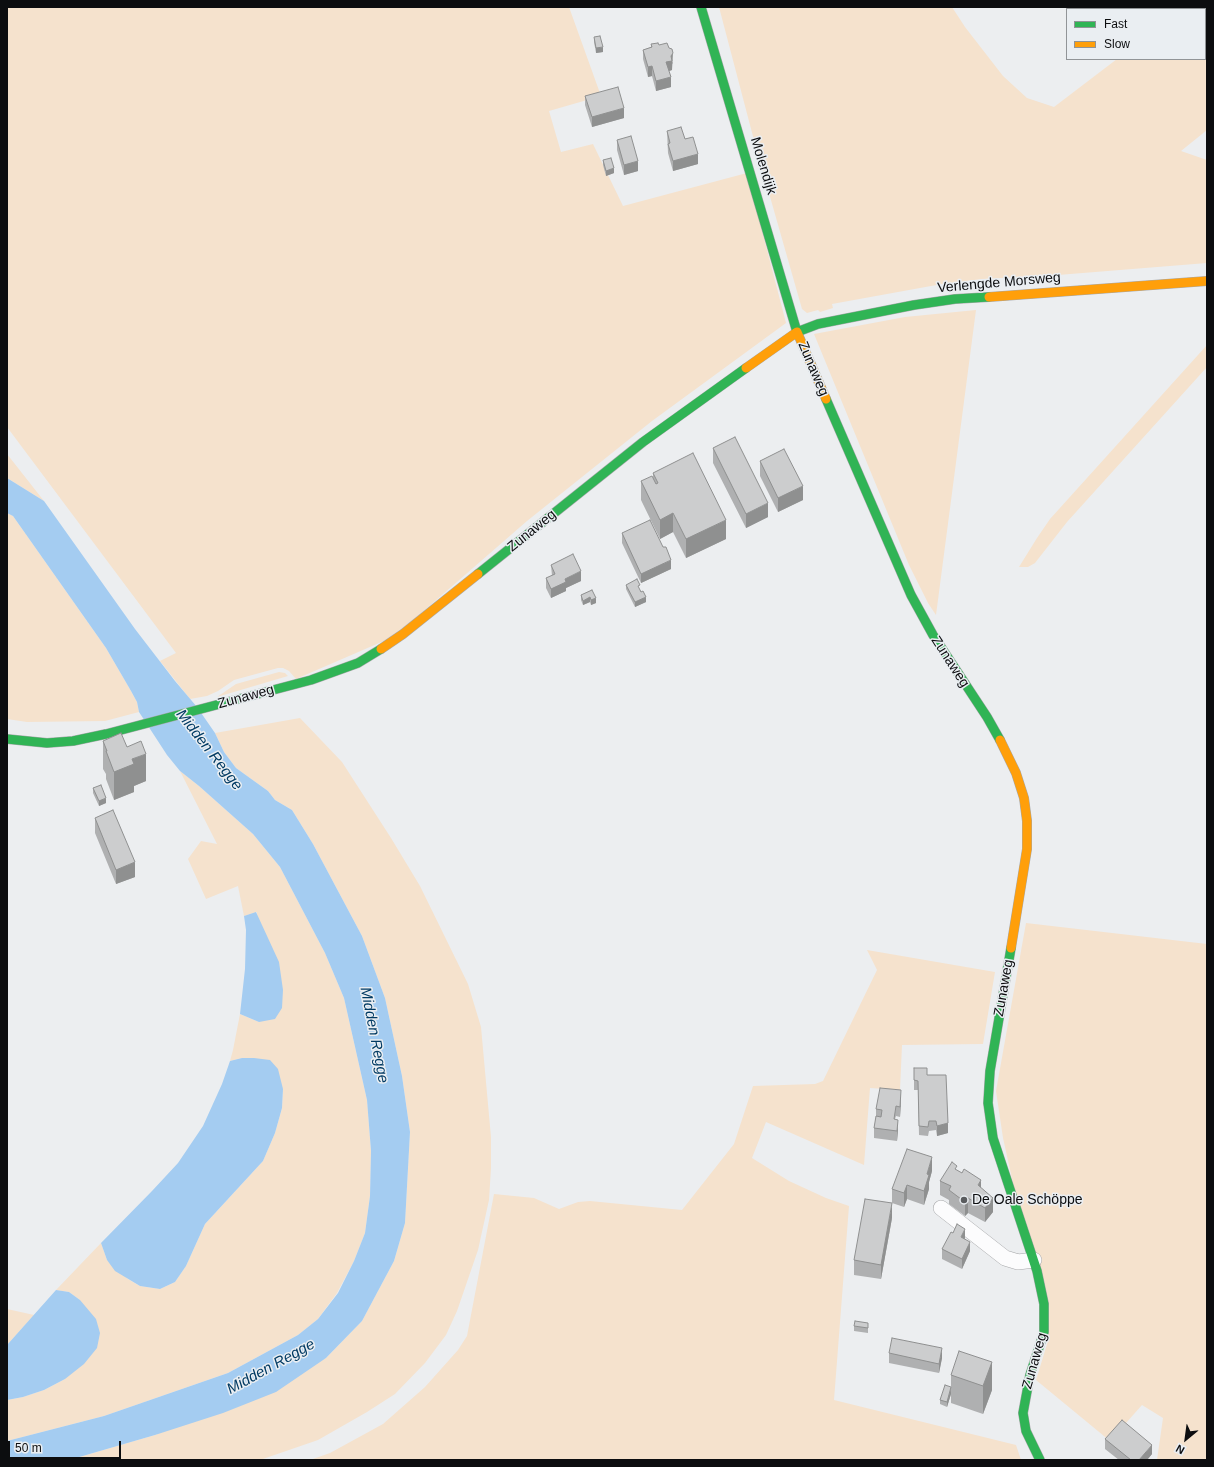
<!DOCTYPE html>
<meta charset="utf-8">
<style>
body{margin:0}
#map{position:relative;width:1214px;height:1467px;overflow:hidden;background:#eceef0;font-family:Helvetica,sans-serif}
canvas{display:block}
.frame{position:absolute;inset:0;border:8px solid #0c0d0f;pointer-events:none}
.legend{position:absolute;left:1066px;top:8px;width:140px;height:52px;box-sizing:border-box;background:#eaeef2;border:1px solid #919497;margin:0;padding:5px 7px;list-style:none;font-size:12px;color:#0c0d0f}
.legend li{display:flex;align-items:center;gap:8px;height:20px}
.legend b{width:20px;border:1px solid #919497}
.north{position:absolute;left:1166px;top:1419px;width:40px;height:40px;-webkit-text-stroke:3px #eaeef2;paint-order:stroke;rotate:209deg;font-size:11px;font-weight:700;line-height:16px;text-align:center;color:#0c0d0f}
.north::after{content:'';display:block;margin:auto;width:14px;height:18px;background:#0c0d0f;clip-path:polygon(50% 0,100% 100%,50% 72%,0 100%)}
.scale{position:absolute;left:8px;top:1441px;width:113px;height:18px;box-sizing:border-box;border:2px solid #0c0d0f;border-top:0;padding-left:5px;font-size:12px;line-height:14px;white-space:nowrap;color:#0c0d0f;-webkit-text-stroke:3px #eaeef2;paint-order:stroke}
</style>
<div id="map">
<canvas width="1214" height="1467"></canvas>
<div class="frame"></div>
<ul class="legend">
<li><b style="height:5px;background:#30b455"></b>Fast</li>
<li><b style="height:5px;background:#ff9f0a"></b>Slow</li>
</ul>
<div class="north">N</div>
<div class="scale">50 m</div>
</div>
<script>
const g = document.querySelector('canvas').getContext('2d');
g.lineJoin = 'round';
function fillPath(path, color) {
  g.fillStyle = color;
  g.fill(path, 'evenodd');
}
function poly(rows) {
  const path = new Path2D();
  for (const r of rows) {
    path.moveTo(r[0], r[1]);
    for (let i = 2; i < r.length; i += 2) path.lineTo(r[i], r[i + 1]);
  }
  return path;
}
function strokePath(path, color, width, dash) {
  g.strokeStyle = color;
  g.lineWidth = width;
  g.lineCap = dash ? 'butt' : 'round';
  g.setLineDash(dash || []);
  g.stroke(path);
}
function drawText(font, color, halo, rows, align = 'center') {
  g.font = font + ' Helvetica,sans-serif';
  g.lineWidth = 3;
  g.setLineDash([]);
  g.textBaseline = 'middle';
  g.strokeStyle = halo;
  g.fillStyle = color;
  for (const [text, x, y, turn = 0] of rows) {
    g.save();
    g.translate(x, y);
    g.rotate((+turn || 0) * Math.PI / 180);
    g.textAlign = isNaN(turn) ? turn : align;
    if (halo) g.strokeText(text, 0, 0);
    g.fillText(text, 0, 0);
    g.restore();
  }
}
const green = poly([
 [7,7,569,7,601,96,549,111,561,152,593,144,623,206,747,173,786,323,652,421,527,521,412,621,386,640,296,679,289,671,283,668,278,668,234,680,218,691,207,696,190,699,160,661,176,653,7,427],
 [719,7,952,7,965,27,1003,76,1027,98,1054,107,1117,59,1205,59,1205,9,1182,9,1185,7,1207,7,1207,130,1181,151,1207,160,1207,263,1058,275,982,279,942,284,832,304,833,308,820,312,818,310,807,313,802,309,755,144],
 [976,310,936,615,928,603,909,565,814,334,905,317],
 [1207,345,1207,367,1067,522,1035,563,1028,567,1019,567,1037,538,1050,519],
 [7,454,44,501,7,478],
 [7,513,13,516,106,648,131,691,137,702,139,712,105,721,27,722,7,719],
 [279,672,285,673,288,676,217,697,236,684],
 [300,718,342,762,391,838,420,886,468,984,481,1027,491,1137,491,1168,489,1200,478,1250,457,1311,446,1335,425,1363,395,1394,367,1412,318,1440,260,1460,69,1460,155,1435,326,1358,362,1321,394,1261,405,1223,410,1132,402,1076,385,998,362,936,313,844,292,810,275,800,268,791,236,768,224,752,215,733],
 [180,771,199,786,253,834,280,867,325,953,344,998,367,1100,371,1151,370,1196,365,1233,354,1261,337,1293,318,1319,298,1335,228,1373,104,1416,7,1441,7,1400,23,1397,44,1390,65,1379,80,1300,69,1292,56,1290,101,1243,107,1260,128,1279,140,1286,160,1289,175,1282,186,1266,205,1224,263,1161,275,1133,282,1108,283,1089,242,1058,230,1061,233,1050,240,1014,259,1022,257,912,244,916,238,886,206,899,188,859,201,841,217,844],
 [1026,923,1207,944,1207,1460,1157,1460,1163,1418,1142,1405,1110,1441,1036,1380,1048,1341,1003,1138,996,1091],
 [867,950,995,972,983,1044,902,1045,900,1090,870,1088,864,1165,766,1122,752,1158,789,1181,826,1198,849,1206,834,1400,1016,1445,1021,1460,310,1460,330,1453,383,1424,425,1387,458,1350,467,1336,494,1194,534,1198,559,1209,578,1202,590,1201,682,1210,734,1144,753,1086,815,1084,823,1081,877,970],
 [7,1309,34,1315,7,1345]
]);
const water = poly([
 [7,478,44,501,135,629,175,681,197,707,215,733,224,752,236,768,268,791,275,800,292,810,313,844,362,936,385,998,402,1076,410,1132,405,1223,394,1261,362,1321,326,1358,276,1392,223,1413,155,1435,69,1460,7,1460,7,1441,104,1416,228,1373,298,1335,318,1319,338,1293,354,1261,365,1233,370,1196,371,1151,367,1100,344,998,325,953,280,867,253,834,199,786,180,771,167,755,139,712,137,702,131,691,106,648,13,516,7,513],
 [256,912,279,962,283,990,282,1008,275,1019,259,1022,240,1014,245,969,246,930,244,916],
 [242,1058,254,1058,270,1060,278,1069,283,1089,282,1108,275,1133,263,1161,205,1224,186,1266,175,1282,160,1289,140,1286,115,1271,107,1260,101,1243,152,1191,178,1163,203,1126,222,1084,230,1061],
 [56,1290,69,1292,80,1300,96,1319,100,1333,97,1348,84,1364,65,1379,44,1390,23,1397,7,1400,7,1345]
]);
const street = poly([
 [941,1208,1005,1258,1018,1262,1034,1260]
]);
const fast = poly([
 [701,7,797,332,818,324,914,305,955,299,989,297],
 [826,399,911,595,933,635,987,717,1000,740],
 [478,574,643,442,746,368],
 [7,739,47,743,73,741,106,734,311,680,358,663,381,649],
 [1011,948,990,1071,988,1103,993,1138,1037,1271,1044,1304,1044,1332,1030,1375,1023,1413,1026,1431,1040,1460]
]);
const slow = poly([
 [989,297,1207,281],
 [746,368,797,332,826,399],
 [381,649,403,634,478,574],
 [1000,740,1016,773,1024,798,1027,821,1027,849,1011,948]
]);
const wall = poly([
 [594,37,603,52,596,53,594,42],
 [651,44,659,45,673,63,672,64,672,70,669,71,671,87,656,91,652,76,648,77,643,59,643,50,651,47],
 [585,96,624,118,592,127,585,105],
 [667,131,685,139,698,164,673,171,668,153],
 [617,140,638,171,624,175,617,150],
 [603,160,614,173,606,176,603,165],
 [713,448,768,517,746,528,713,463],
 [760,461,803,500,778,512,760,476],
 [653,473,726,539,686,558,673,532,660,539,641,500,641,481,653,478],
 [622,533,671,569,641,583,622,543],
 [551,565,581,581,566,588,566,591,551,598,546,588,546,578,552,576],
 [626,585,640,590,646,602,635,607,626,589],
 [592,590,596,603,591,605,590,602,583,605,581,600,581,595],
 [103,741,127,747,146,781,134,786,134,792,114,800,106,779,106,774,103,769],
 [93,788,106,803,99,806,93,793],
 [95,818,135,877,116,884,95,833],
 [927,1075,948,1133,937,1136,936,1130,929,1131,928,1136,919,1135,918,1090,914,1090,914,1080],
 [901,1100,900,1117,896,1116,895,1119,898,1129,897,1141,874,1138,874,1128,876,1117,876,1109],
 [957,1170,981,1188,993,1212,985,1222,968,1213,965,1216,949,1204,949,1200,940,1195,940,1181],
 [932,1171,929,1182,929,1189,924,1205,907,1199,904,1207,892,1203,892,1189],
 [892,1218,881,1279,854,1275,854,1260],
 [965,1238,965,1239,970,1251,962,1269,942,1259,942,1249],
 [854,1326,868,1327,868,1333,854,1331],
 [889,1353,942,1358,939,1373,889,1363],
 [992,1362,992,1390,983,1414,951,1403,951,1394,947,1407,940,1404,940,1400,951,1387,951,1375],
 [1105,1439,1152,1454,1147,1460,1119,1460,1105,1449]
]);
const shadedWall = poly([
 [603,47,603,52,596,53,596,48],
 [673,53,672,70,666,72,666,62],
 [652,66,652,76,648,77,648,67],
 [671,77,671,87,656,91,656,81],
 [624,108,624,118,592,127,592,117],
 [698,154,698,164,673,171,673,161],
 [638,161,638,171,624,175,624,165],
 [614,168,614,173,606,176,606,171],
 [803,486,803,500,778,512,778,498],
 [768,503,768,517,746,528,746,514],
 [673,513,673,532,660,539,660,520],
 [726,520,726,539,686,558,686,539],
 [671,560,671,569,641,583,641,574],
 [581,571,581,581,566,588,566,591,551,598,551,589,565,579],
 [590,597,590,602,583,605,583,601],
 [646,597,646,602,635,607,635,602],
 [596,598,596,603,591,605,591,600],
 [146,754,146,781,134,786,134,792,114,800,114,772,132,759],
 [106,798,106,803,99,806,99,801],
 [135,862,135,877,116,884,116,870],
 [901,1090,901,1100,900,1117,900,1107],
 [898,1120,898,1129,897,1141,897,1131],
 [948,1123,948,1133,937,1136,937,1126],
 [932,1157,932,1171,929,1182,929,1189,924,1205,924,1191,927,1174],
 [981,1180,981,1195,978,1185],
 [907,1185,907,1199,904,1207,904,1193],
 [968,1198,968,1213,965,1216,965,1202],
 [993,1198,993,1212,985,1222,985,1208],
 [892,1203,892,1218,881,1279,881,1265],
 [965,1229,965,1238,961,1247,961,1237],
 [970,1242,970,1251,962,1269,962,1259],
 [942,1348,942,1358,939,1373,939,1364],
 [992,1362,992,1390,983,1414,983,1386],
 [951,1389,951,1394,947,1407,947,1402],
 [1152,1445,1152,1454,1147,1460,1139,1460]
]);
const building = poly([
 [600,36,603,47,596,48,594,37,600,36],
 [658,43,659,45,667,43,669,48,672,49,673,53,671,56,672,61,666,62,671,77,656,81,652,66,648,67,643,50,652,47,651,44,658,43],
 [618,87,624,108,592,117,585,96,618,87],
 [681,127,685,139,693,137,698,154,673,161,668,144,670,143,667,131,681,127],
 [631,136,638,161,624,165,617,140,631,136],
 [611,158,614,168,606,171,603,160,611,158],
 [735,437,768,503,746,514,713,448,735,437],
 [784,449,803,486,778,498,760,461,784,449],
 [693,453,726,520,686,539,673,513,660,520,641,481,652,476,656,484,658,483,653,473,693,453],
 [650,520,663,547,666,547,671,560,641,574,622,533,650,520],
 [573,554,581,571,565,579,566,582,551,589,546,578,555,574,551,565,573,554],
 [637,579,640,585,638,586,641,592,643,591,646,597,635,602,626,585,637,579],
 [592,590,596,598,591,600,590,597,583,601,581,595,592,590],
 [121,733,127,747,141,741,146,754,132,759,134,764,114,772,106,751,107,751,103,741,121,733],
 [101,785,106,798,99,801,93,788,101,785],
 [113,810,135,862,116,870,95,818,113,810],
 [914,1068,927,1068,927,1075,946,1075,948,1123,937,1126,936,1121,929,1121,928,1127,919,1126,918,1081,914,1080,914,1068],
 [880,1088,901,1090,900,1107,896,1106,894,1119,898,1120,897,1131,874,1128,876,1116,881,1117,882,1110,876,1109,880,1088],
 [907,1149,932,1157,927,1174,929,1175,924,1191,907,1185,904,1193,892,1189,907,1149],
 [952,1162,957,1166,955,1169,962,1173,964,1169,981,1180,978,1185,993,1198,985,1208,968,1198,965,1202,949,1190,951,1186,940,1181,952,1162],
 [865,1199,892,1203,881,1265,854,1260,865,1199],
 [957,1224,965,1229,961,1237,970,1242,962,1259,942,1249,951,1232,953,1233,957,1224],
 [855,1321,868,1323,868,1328,854,1326,855,1321],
 [892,1338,942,1348,939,1364,889,1353,892,1338],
 [959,1351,992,1362,983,1386,951,1375,959,1351],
 [945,1385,951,1387,947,1402,940,1400,945,1385],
 [1122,1420,1152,1445,1139,1460,1131,1460,1105,1439,1122,1420]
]);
const markers = [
 [964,1200,4,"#5a5c5e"]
];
const streetNames = [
 ["Molendijk",763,166,73],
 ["Verlengde Morsweg",999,283,-5],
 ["Zunaweg",813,369,67],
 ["Zunaweg",532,531,-39],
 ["Zunaweg",950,662,57],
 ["Zunaweg",246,697,-15],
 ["Zunaweg",1004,988,-80],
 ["Zunaweg",1035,1361,-74]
];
const poiNames = [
 ["De Oale Schöppe",972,1200]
];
const waterNames = [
 ["Midden Regge",209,750,52],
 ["Midden Regge",374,1035,79],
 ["Midden Regge",271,1367,-29]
];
fillPath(green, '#f5e2cd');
fillPath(water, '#a4ccf1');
strokePath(street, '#a6a7a9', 16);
strokePath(fast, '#a6a7a9', 10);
strokePath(slow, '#a6a7a9', 10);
strokePath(street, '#fcfcfd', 15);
strokePath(fast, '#30b455', 9);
strokePath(slow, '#ff9f0a', 9);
fillPath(wall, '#afb0b1');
fillPath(shadedWall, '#8f9090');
fillPath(building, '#cccdce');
strokePath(building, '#8f9090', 1);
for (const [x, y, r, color] of markers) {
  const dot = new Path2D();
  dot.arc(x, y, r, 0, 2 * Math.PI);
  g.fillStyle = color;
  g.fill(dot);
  strokePath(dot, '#eaeef2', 1.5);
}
drawText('14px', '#0c0d0f', '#eaeef2', streetNames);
drawText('14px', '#0c0d0f', '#eaeef2', poiNames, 'left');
drawText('italic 15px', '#013a63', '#eaeef2', waterNames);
</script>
